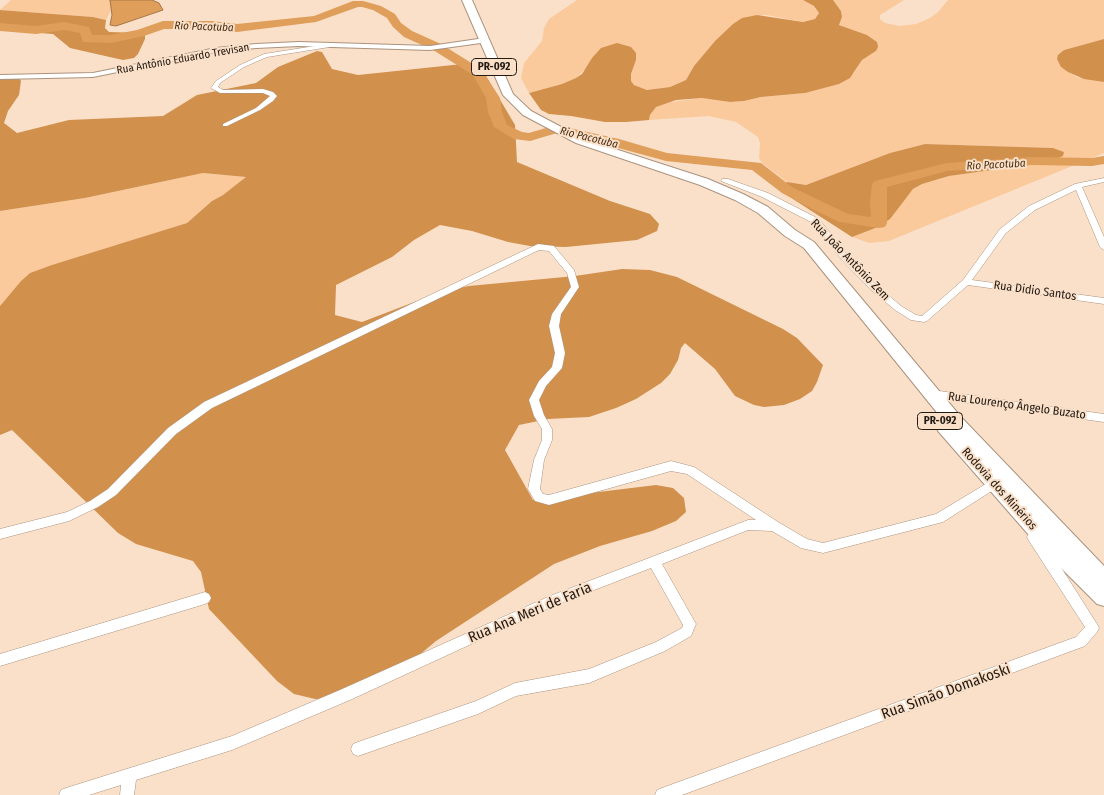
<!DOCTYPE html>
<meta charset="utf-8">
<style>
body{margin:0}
canvas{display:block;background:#fae0c9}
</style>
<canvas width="1104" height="795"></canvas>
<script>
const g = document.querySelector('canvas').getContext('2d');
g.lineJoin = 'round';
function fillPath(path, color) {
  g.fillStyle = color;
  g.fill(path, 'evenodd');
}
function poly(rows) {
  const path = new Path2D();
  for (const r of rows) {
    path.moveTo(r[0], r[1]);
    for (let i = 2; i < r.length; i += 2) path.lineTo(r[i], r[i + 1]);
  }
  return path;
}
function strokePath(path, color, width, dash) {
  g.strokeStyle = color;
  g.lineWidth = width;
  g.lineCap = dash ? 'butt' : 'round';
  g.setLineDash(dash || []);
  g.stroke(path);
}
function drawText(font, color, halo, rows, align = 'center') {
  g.font = font + ' "Fira Sans Condensed",sans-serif';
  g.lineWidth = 4;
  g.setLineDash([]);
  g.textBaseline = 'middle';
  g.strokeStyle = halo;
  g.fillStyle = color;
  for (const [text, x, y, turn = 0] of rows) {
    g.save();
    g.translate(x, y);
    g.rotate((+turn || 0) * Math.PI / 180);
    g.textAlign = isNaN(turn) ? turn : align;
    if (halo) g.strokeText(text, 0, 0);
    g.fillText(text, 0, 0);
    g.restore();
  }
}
const green = poly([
 [11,0,111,0,112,3,111,10,106,20,93,17,0,10],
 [577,0,803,0,814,6,819,13,815,19,803,22,766,15,751,16,715,41,694,66,686,80,670,87,647,90,634,85,631,81,631,74,636,60,586,68,576,78,562,84,529,93,521,78,524,63,542,41,544,28,549,19],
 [833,0,904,0,880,15,880,19,885,23,900,26,916,24,930,18,938,12,948,0,1104,0,1104,39,1064,50,1061,67,1077,77,1104,82,1104,153,889,241,869,243,852,237,878,227,913,189,922,184,949,176,1004,168,1064,152,1053,148,925,144,890,153,806,185,787,182,762,163,759,158,760,143,758,137,736,122,709,116,649,120,650,115,656,107,663,103,702,98,730,102,744,101,761,97,805,93,854,73,862,60,876,51,877,42,867,35,839,25,842,17,841,11],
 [203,173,247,177,223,195,212,201,187,223,30,273,21,281,0,306,0,211,85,198]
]);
const forest = poly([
 [803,0,833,0,841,11,842,17,839,25,867,35,877,42,878,47,876,51,862,60,850,78,839,84,805,93,761,97,744,101,730,102,702,98,676,100,656,107,650,115,649,120,626,122,605,122,571,116,549,114,541,110,529,93,562,84,576,78,582,74,592,58,601,48,617,43,631,47,636,53,636,60,631,74,631,81,634,85,647,90,670,87,686,80,694,66,715,41,733,24,742,18,757,15,803,22,815,19,819,13,814,6],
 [0,10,93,17,106,20,105,28,109,32,142,33,145,35,145,39,138,54,134,58,123,60,114,58,70,48,53,34,0,30],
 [1104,39,1104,82,1084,79,1068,72,1061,67,1057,59,1058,55,1064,50],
 [317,51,322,52,332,69,358,75,472,63,479,64,515,125,517,162,610,201,650,214,659,224,657,231,637,240,566,247,530,246,508,242,472,231,440,225,414,240,392,257,336,285,335,315,362,322,443,291,469,286,575,276,622,269,650,270,677,277,783,329,797,338,823,365,817,382,812,391,800,399,784,405,764,407,754,405,735,396,715,369,685,343,681,348,678,360,670,374,661,383,636,399,616,408,589,417,548,419,519,425,505,450,533,500,656,485,673,488,684,498,686,512,676,521,652,531,600,546,554,564,436,641,399,672,350,698,315,699,294,694,277,681,209,609,201,572,193,561,136,544,118,533,12,430,0,435,0,306,21,281,30,273,52,265,187,223,212,201,223,195,246,177,203,173,85,198,0,211,0,76,18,77,21,81,19,95,8,111,4,123,17,133,69,120,163,116,197,95,256,83,278,67],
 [925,144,1053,148,1064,152,1063,156,1049,162,949,176,922,184,913,189,890,219,878,227,852,237,782,192,782,187,787,182,806,185,890,153]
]);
const water = poly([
 [110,0,152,0,159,3,163,10,116,26,110,25,112,15,110,0]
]);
const river = poly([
 [353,1,363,1,381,6,395,14,401,23,412,31,441,44,481,69,500,98,502,112,507,125,522,132,529,133,556,125,619,139,667,153,761,163,792,187,848,214,871,217,870,203,872,184,875,181,947,163,1032,157,1092,158,1104,156,1104,164,1092,166,1032,165,947,171,887,187,887,223,885,227,879,228,839,222,812,209,782,193,752,170,666,161,611,146,557,133,530,141,514,139,494,127,488,112,486,98,473,75,433,50,404,37,393,27,387,18,373,10,362,7,358,7,316,22,237,32,212,29,164,29,144,36,111,43,83,42,80,33,64,30,36,34,0,31,0,23,36,26,64,22,89,27,92,35,111,35,137,30,163,21,212,21,237,24,314,16,353,1]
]);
const minor = poly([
 [334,43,337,45,336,46,267,57,244,67,220,83,218,87,223,90,263,89,273,92,277,96,273,101,260,110,227,126,223,126,223,124,256,108,270,96,263,93,220,93,211,88,216,81,240,65,264,54,334,43],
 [1104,178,1104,182,1082,187,1104,237,1104,250,1100,247,1076,190,1035,210,1006,233,972,280,1104,298,1104,304,968,285,927,321,924,322,911,320,895,310,870,289,842,260,813,223,762,197,721,181,722,179,728,179,768,193,819,219,848,256,876,285,901,306,916,315,922,316,963,280,1000,229,1029,206,1075,184,1104,178],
 [538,244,554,246,574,270,579,287,561,314,559,326,565,353,562,368,546,386,539,400,544,415,552,429,552,440,544,460,540,489,543,494,549,495,671,461,694,467,778,522,807,539,823,543,936,514,994,479,998,481,999,484,998,487,943,522,823,553,801,548,772,531,748,530,662,564,696,624,691,636,665,651,589,683,516,696,478,714,358,756,353,754,351,749,353,744,358,742,476,701,515,683,589,669,656,642,682,628,683,625,651,568,558,604,350,700,232,750,136,780,134,795,120,795,121,785,89,795,59,795,61,790,66,788,232,736,340,690,550,596,748,520,756,520,687,474,671,471,549,505,535,501,528,489,534,460,542,440,542,429,534,416,529,400,539,381,552,367,555,353,549,326,552,314,571,287,567,273,549,251,539,250,212,408,176,434,116,495,98,507,69,521,0,539,0,529,67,512,90,501,108,489,168,428,204,402,538,244],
 [932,390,1104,414,1104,422,932,398,928,397,927,394,928,391,932,390],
 [1033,532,1037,533,1055,558,1097,624,1099,628,1097,632,1085,646,682,795,655,795,657,790,662,788,1076,637,1085,627,1029,541,1027,537,1029,533,1033,532],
 [205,592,209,594,211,598,209,602,205,604,0,666,0,654,205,592]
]);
const tertiary = poly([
 [485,38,488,38,488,42,430,50,299,46,256,48,216,52,93,77,0,79,0,75,93,73,216,48,256,44,299,42,430,46,485,38]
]);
const primary = poly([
 [462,0,472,0,513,94,531,111,584,139,708,179,743,194,768,207,795,230,814,242,961,417,1104,566,1104,606,1097,604,1035,542,938,431,936,426,938,421,943,420,804,248,785,236,758,213,735,200,700,185,576,143,523,115,503,95,462,0]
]);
const farWaternames = [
 ["Rio Pacotuba",204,27,2],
 ["Rio Pacotuba",589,138,14],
 ["Rio Pacotuba",996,165,-3]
];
const farStreetnames = [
 ["Rua Antônio Eduardo Trevisan",183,59,-10]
];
const shields = [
 [494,67,45],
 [940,421,45]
];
const shieldNames = [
 ["PR-092",494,67],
 ["PR-092",940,421]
];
const streetNames = [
 ["Rua João Antônio Zem",850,260,46],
 ["Rua Didio Santos",1035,291,8],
 ["Rua Lourenço Ângelo Buzato",1017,406,8],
 ["Rodovia dos Minérios",999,489,48]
];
const nearStreetnames = [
 ["Rua Ana Meri de Faria",530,613,-23],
 ["Rua Simão Domakoski",946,692,-20]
];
fillPath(green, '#faca9d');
fillPath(forest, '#d2904d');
fillPath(water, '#e09e5b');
strokePath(water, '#a77645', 1);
fillPath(river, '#e09e5b');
strokePath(minor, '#ab937e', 1);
strokePath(tertiary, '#ab937e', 2);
strokePath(primary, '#ab937e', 2);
fillPath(minor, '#fff');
fillPath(tertiary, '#fff');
fillPath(primary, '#fff');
drawText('italic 11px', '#452a0d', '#fae0c9', farWaternames);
drawText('11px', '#231a12', '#fae0c9', farStreetnames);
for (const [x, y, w] of shields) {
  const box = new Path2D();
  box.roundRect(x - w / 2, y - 8.5, w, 17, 4);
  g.fillStyle = '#fae0c9';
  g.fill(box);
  strokePath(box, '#231a12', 1);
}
drawText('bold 11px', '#231a12', null, shieldNames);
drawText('12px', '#231a12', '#fae0c9', streetNames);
drawText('15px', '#231a12', '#fae0c9', nearStreetnames);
</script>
